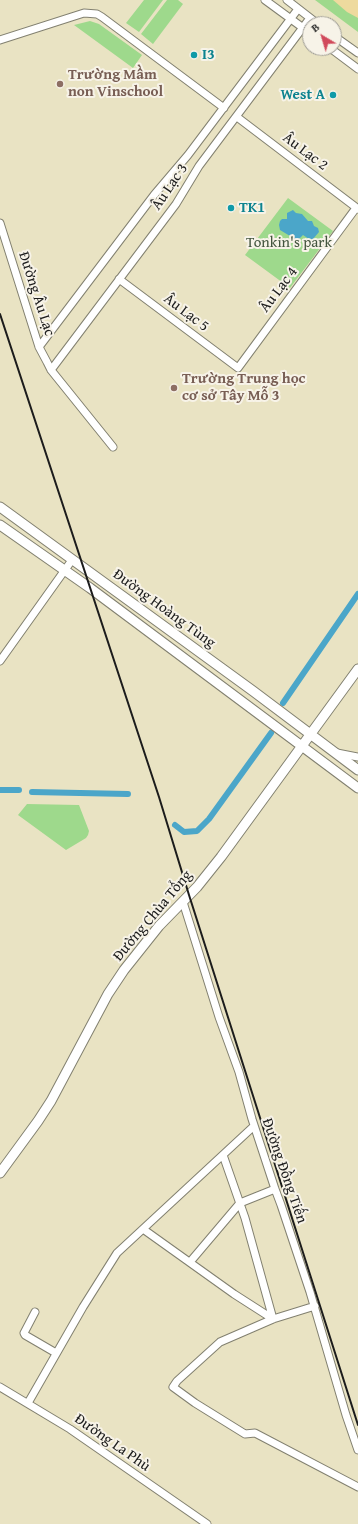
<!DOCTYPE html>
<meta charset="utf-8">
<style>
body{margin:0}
#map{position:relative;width:358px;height:1524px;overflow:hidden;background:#e9e3c3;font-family:"Gentium Book Plus",serif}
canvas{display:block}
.north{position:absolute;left:302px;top:16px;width:40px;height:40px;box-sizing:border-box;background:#f7f3e8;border:1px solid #9f9d96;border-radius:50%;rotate:322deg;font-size:11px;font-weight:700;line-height:16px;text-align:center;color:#1c1c1c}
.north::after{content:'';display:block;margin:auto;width:14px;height:18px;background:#d1495b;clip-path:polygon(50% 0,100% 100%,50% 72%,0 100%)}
</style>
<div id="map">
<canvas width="358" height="1524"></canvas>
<div class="north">B</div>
</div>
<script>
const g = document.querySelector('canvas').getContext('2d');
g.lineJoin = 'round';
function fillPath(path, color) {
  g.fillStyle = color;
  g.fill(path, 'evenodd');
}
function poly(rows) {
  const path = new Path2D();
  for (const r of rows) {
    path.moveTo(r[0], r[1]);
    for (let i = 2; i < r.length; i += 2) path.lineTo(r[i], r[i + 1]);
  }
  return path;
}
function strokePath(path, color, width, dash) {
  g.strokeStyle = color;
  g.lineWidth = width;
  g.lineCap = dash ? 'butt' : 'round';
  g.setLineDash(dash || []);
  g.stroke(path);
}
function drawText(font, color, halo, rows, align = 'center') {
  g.font = font + ' "Gentium Book Plus",serif';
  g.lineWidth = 4;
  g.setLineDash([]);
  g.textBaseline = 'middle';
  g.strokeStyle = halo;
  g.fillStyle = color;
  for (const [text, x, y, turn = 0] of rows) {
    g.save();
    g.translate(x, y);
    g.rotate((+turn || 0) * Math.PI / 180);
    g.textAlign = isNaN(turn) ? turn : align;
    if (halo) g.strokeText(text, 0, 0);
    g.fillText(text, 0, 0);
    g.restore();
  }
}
const green = poly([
 [144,0,163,0,139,32,126,23],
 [167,0,178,0,183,4,153,44,141,34],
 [315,0,358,0,358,32],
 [90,21,99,24,142,55,133,68,74,25],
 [288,198,333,231,290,288,245,255],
 [27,804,79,805,89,831,88,835,86,838,66,850,18,815]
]);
const sand = poly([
 [333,0,358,0,358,18,347,12]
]);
const water = poly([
 [293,210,296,213,302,214,308,221,312,221,314,226,318,228,319,232,313,239,309,239,303,235,299,239,295,239,280,230,279,225,280,221,282,219,287,219,287,213]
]);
const canal = poly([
 [283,703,358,594],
 [0,790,19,790],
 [32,792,128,794],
 [175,825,184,832,197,831,209,819,271,733]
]);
const minor = poly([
 [265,0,310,33],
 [287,0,318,24],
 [334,36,358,53],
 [0,40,84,13,97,14,102,17,224,108],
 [330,48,358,69],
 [237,117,358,209],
 [0,223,39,347,47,362,51,370,113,447],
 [119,279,238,368,356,208],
 [39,347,154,195,188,155,298,9],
 [51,370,176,204,199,166,310,18],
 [0,661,72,560],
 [337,753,358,757],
 [183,902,219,1017,239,1072,252,1119,275,1189,281,1205,310,1292,346,1415,358,1450],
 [223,1155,245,1218,273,1319],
 [143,1229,234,1294,273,1319],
 [190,1262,240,1203,275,1189],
 [315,1306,273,1319,220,1342,177,1381,173,1387,195,1403,245,1434,255,1433,358,1487],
 [35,1312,24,1333,25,1335,56,1353],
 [0,1387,70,1429,207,1524],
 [28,1403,83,1307,117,1253,254,1126]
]);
const major = poly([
 [0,507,253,691,358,770],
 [0,525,90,588,358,788],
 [0,1173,38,1121,51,1101,108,994,124,970,159,926,197,887,221,857,358,669]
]);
const rail = poly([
 [0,314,159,797,189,895,358,1425]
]);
const markers = [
 [194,55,4,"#0f9aa8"],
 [60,84,4,"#8d6e63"],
 [333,95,4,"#0f9aa8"],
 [231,208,4,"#0f9aa8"],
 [174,388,4,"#8d6e63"]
];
const cultureNames = [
 ["I3",202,55],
 ["West A",325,95,"right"],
 ["TK1",239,208]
];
const educationNames = [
 ["Trường Mầm",68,75],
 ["non Vinschool",68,92],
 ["Trường Trung học",182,379],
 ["cơ sở Tây Mỗ 3",182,396]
];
const streetNames = [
 ["Âu Lạc 2",305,152,37],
 ["Âu Lạc 3",170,187,-56],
 ["Âu Lạc 4",279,290,-53],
 ["Đường Âu Lạc",36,294,72],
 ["Âu Lạc 5",186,313,37],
 ["Đường Hoàng Tùng",164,609,36],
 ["Đường Chùa Tổng",153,916,-50],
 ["Đường Đồng Tiến",284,1171,71],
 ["Đường La Phù",112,1443,35]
];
const parkNames = [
 ["Tonkin's park",289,243]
];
fillPath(green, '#9ed98c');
fillPath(sand, '#eeda9e');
fillPath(water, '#4ba6c9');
strokePath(canal, '#4ba6c9', 6);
strokePath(minor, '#828070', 9);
strokePath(major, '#828070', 11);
strokePath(minor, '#fff', 7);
strokePath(major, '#fff', 9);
strokePath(rail, '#1c1c1c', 2);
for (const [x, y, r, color] of markers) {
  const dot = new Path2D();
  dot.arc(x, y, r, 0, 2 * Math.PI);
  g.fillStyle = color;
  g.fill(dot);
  strokePath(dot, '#f7f3e8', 1.5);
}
drawText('bold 15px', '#0d838f', '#f7f3e8', cultureNames, 'left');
drawText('bold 15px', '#785e54', '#f7f3e8', educationNames, 'left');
drawText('15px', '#1c1c1c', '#f7f3e8', streetNames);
drawText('15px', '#43553e', '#f7f3e8', parkNames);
</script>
